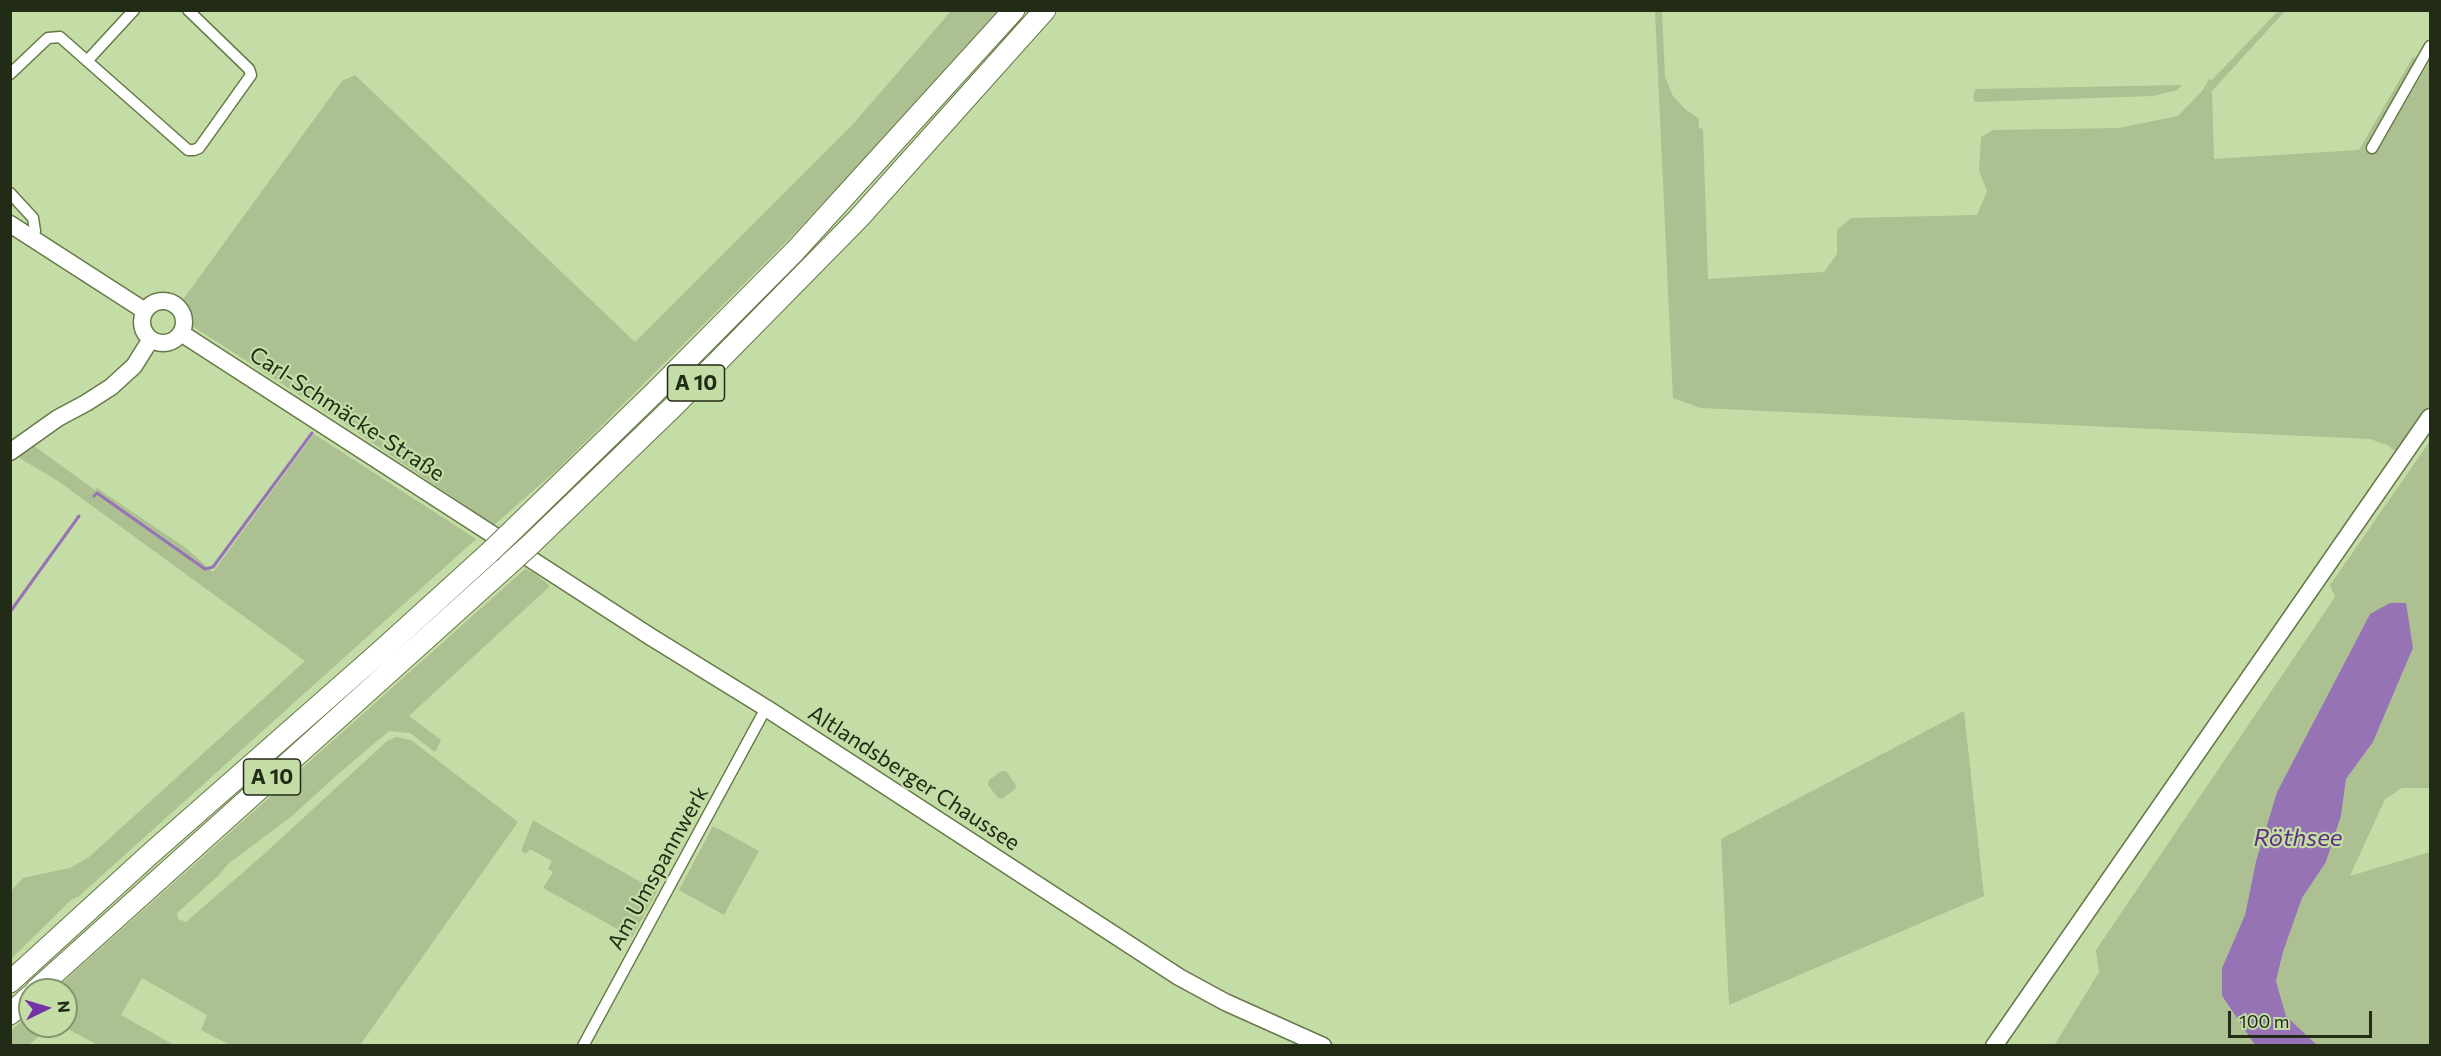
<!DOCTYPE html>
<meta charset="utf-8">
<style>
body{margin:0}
#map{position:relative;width:2441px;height:1056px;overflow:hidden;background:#c4dca5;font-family:Commissioner,sans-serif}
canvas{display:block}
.frame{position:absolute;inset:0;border:12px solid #222b15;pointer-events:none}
.north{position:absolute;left:18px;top:978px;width:60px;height:60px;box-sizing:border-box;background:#c4dca5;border:2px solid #83956b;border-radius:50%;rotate:85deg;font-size:16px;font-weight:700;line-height:24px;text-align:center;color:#222b15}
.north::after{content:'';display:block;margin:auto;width:21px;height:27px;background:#7532a6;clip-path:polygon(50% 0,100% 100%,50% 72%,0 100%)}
.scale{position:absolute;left:2228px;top:1011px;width:144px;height:27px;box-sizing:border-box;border:3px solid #222b15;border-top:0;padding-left:8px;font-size:18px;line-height:21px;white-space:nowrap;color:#222b15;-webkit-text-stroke:4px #c4dca5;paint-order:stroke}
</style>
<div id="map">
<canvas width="2441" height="1056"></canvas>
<div class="frame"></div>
<div class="north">N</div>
<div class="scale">100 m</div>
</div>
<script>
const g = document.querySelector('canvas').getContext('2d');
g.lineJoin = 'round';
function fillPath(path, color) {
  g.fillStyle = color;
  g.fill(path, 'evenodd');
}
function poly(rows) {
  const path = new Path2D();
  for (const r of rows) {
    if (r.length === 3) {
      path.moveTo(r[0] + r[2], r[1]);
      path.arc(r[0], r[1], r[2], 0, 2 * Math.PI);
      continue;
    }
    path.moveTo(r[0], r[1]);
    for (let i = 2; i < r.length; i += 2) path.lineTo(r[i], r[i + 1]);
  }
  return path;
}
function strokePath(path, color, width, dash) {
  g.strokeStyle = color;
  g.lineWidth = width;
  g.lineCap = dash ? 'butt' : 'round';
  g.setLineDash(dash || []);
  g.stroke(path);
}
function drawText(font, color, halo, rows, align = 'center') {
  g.font = font + ' Commissioner,sans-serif';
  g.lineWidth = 4.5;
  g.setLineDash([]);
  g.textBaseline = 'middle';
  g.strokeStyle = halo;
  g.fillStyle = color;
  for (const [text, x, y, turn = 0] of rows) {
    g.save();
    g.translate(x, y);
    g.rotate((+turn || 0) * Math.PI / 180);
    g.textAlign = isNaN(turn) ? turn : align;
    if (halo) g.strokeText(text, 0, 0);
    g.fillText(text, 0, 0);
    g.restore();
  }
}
const green = poly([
 [951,11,999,11,879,145,785,243,559,468,494,525,339,420,192,326,186,313,179,305,342,81,355,75,635,342,854,123],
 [1655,11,1662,11,1665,77,1673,96,1685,109,1698,118,1699,128,1703,129,1708,279,1824,272,1837,254,1837,230,1851,218,1977,215,1987,191,1979,171,1981,137,1993,130,2119,128,2178,116,2203,90,2209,79,2212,80,2278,11,2285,11,2212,91,2214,159,2359,150,2413,57,2418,59,2365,151,2378,150,2430,61,2430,406,2398,453,2387,445,2370,439,1701,408,1673,398],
 [2182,85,2177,90,2153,96,1975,102,1973,98,1975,89],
 [314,434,476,539,78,897,71,900,11,959,11,891,23,878,70,868,89,857,305,661,58,481,11,453,30,443,95,490,97,488,186,548,213,572],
 [2430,441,2430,788,2402,788,2385,799,2350,876,2430,852,2430,1045,2317,1045,2286,1016,2276,981,2283,952,2302,898,2326,862,2341,816,2346,779,2373,742,2413,648,2405,603,2370,614,2277,792,2256,861,2245,915,2222,968,2222,997,2255,1045,2054,1046,2099,972,2096,950,2335,597,2330,585],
 [525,569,534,573,550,586,409,716,441,740,435,752,410,733,389,731,337,775,292,816,228,864,218,876,177,913,178,919,186,922,263,855,387,741,396,737,411,740,518,822,360,1045,230,1045,201,1030,207,1015,142,978,121,1015,174,1045,98,1045,62,1026,66,1026,66,990,54,990],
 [1964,711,1984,896,1729,1005,1721,839],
 [1002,771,1006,771,1016,785,1015,789,1002,799,998,798,988,785,989,780],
 [533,820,589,853,657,891,632,937,543,888,553,872,548,869,552,861,530,849,526,854,521,851],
 [713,826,759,851,724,915,679,890],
 [30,1012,30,1026,50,1026,29,1045,11,1045,11,1031]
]);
const water = poly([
 [2390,603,2406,603,2413,648,2373,742,2346,779,2341,816,2326,862,2302,898,2283,952,2276,981,2286,1016,2317,1045,2255,1045,2222,996,2222,968,2245,915,2256,861,2277,792,2370,614]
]);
const stream = poly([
 [94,496,97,493,205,569,213,567,312,433],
 [10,612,79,516]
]);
const street = poly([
 [87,61,134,10],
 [10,74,48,38,60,37,188,150,194,150,199,148,251,75,249,69,188,10],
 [2372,148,2430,46],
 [10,193,33,218,35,231,32,238],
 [583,1046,766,708]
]);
const secondary = poly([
 [10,224,145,311],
 [163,322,21],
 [181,333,651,637,766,708,1179,977,1225,1002,1323,1046],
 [10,452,58,418,86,403,111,387,134,366,151,339],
 [1994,1046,2430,417]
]);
const highway = poly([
 [513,530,656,391,795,251,1014,10],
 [531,544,675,405,858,219,1045,10],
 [10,982,149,855,380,652,489,553],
 [36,990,508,565],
 [10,1014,30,996]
]);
const highwayBridge = poly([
 [489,553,513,530],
 [508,565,531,544]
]);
const shields = [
 [696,383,57],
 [272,777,57]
];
const shieldNames = [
 ["A 10",696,383],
 ["A 10",272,777]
];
const streetNames = [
 ["Carl-Schmäcke-Straße",347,414,33],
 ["Altlandsberger Chaussee",914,778,33],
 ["Am Umspannwerk",658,868,-61]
];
const waterNames = [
 ["Röthsee",2298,838]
];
fillPath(green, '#acc092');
fillPath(water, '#9573b5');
strokePath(stream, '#9573b5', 3);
strokePath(street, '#657a47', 13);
strokePath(secondary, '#657a47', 19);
strokePath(highway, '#657a47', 23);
strokePath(street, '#fff', 10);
strokePath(secondary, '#fff', 16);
strokePath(highway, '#fff', 21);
strokePath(highwayBridge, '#657a47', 23, []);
strokePath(highwayBridge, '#fff', 21);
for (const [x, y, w] of shields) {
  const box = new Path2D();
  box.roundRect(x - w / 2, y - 18, w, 36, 4.5);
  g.fillStyle = '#c4dca5';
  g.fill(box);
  strokePath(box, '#222b15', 1.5);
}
drawText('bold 21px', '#222b15', null, shieldNames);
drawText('22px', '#222b15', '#c4dca5', streetNames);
drawText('italic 24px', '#5d3081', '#c4dca5', waterNames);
</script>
